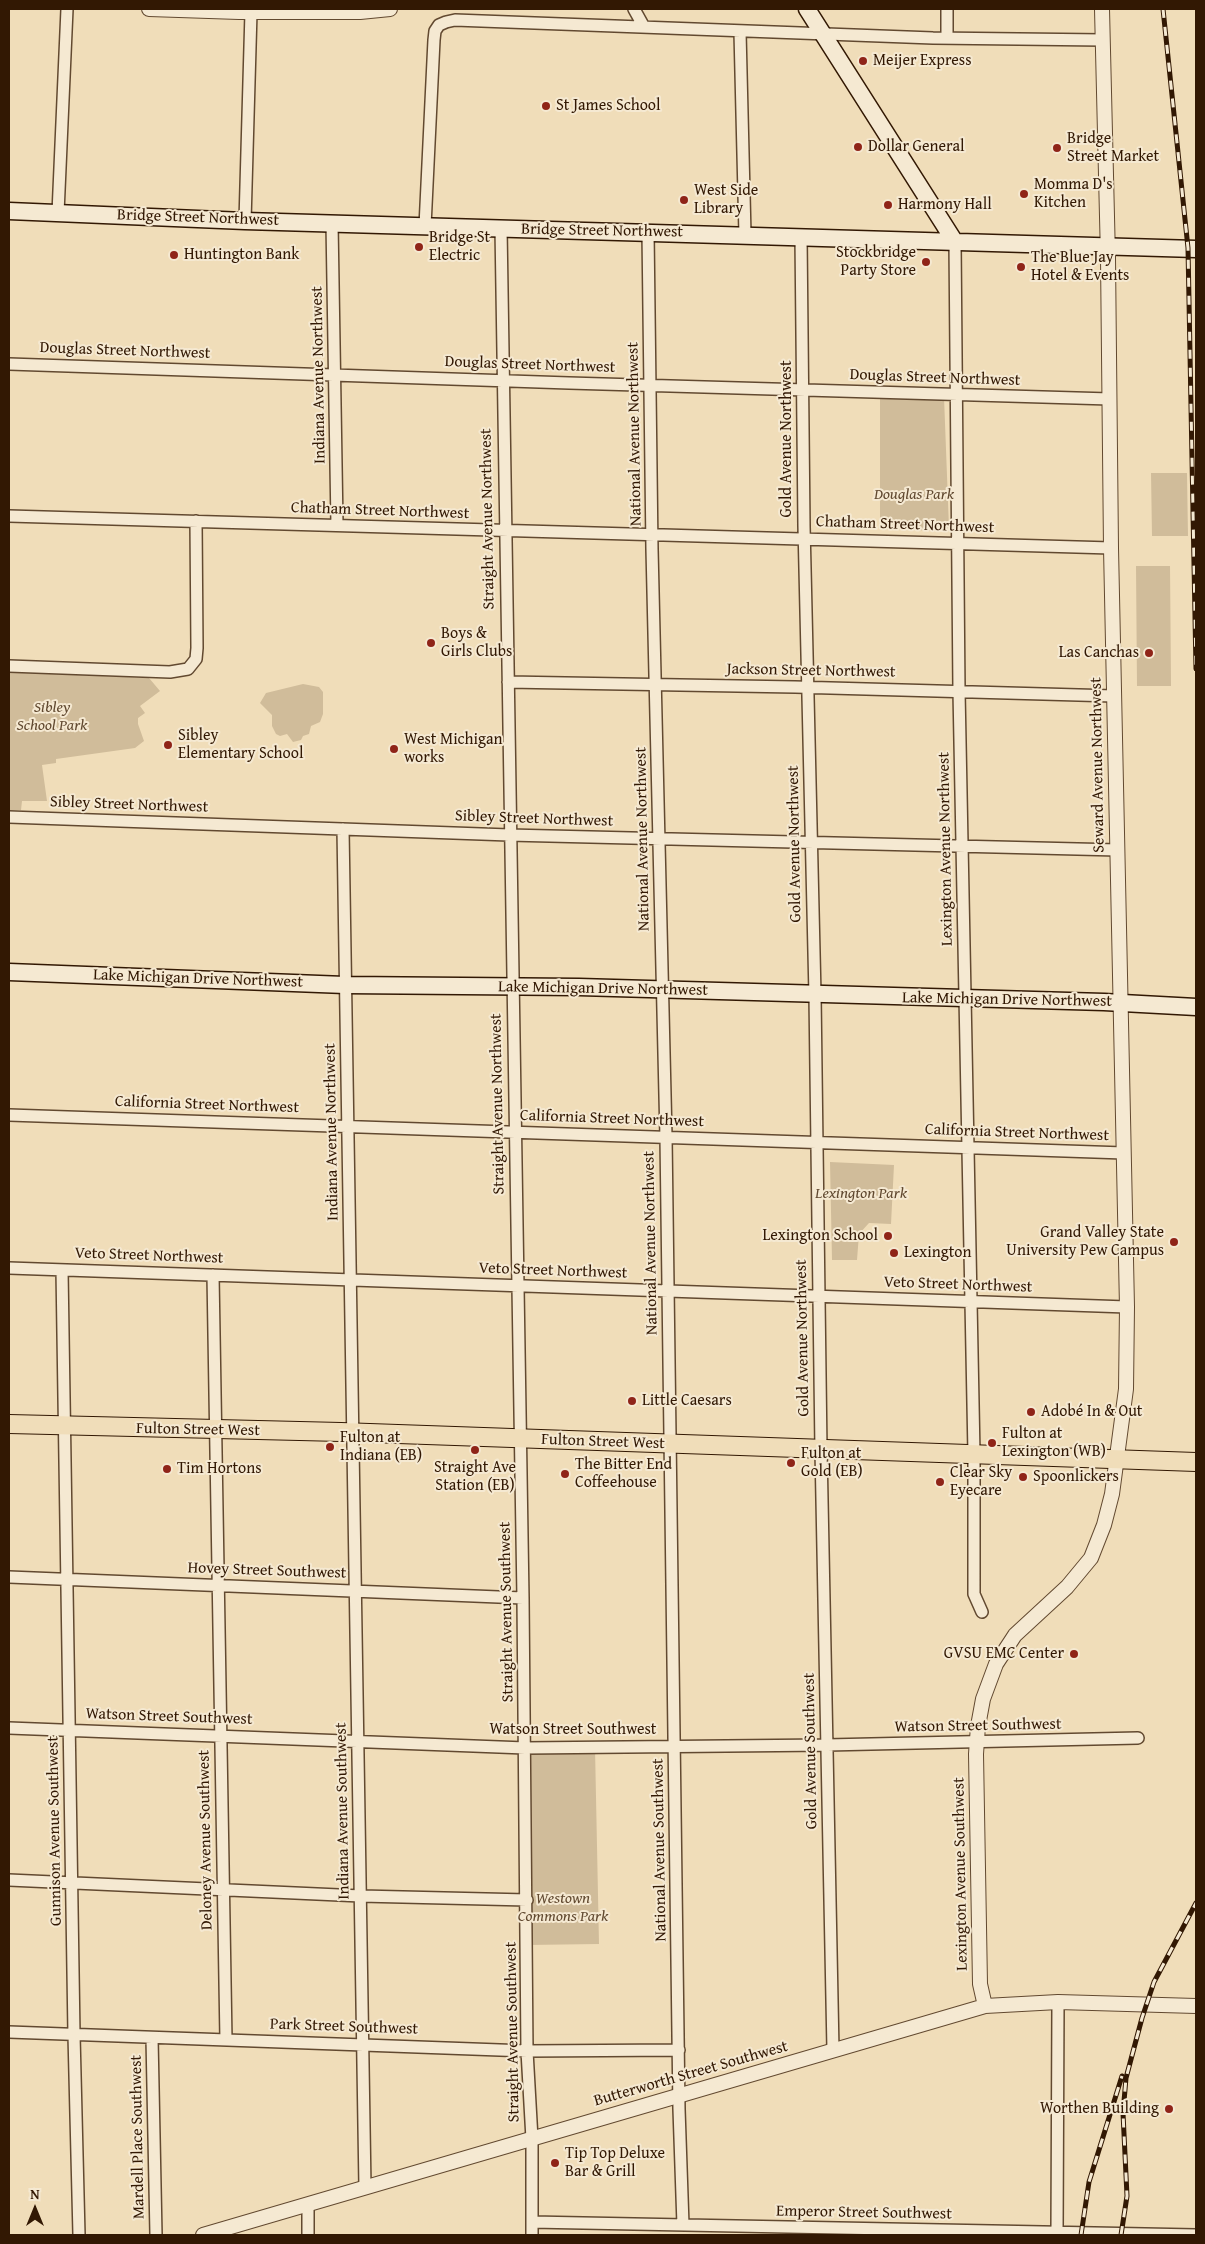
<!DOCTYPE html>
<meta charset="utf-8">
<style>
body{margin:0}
#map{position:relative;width:1205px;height:2244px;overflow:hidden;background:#f0ddb9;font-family:"Gentium Book Plus",serif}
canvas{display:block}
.frame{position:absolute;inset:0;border:10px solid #321803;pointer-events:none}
.north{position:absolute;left:10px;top:2184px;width:50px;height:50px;-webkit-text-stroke:4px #f5e9d2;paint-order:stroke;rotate:0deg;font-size:14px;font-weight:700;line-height:20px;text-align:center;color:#321803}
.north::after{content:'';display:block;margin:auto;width:18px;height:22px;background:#321803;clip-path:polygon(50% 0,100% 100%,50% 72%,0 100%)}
</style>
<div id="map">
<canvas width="1205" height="2244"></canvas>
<div class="frame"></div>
<div class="north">N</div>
</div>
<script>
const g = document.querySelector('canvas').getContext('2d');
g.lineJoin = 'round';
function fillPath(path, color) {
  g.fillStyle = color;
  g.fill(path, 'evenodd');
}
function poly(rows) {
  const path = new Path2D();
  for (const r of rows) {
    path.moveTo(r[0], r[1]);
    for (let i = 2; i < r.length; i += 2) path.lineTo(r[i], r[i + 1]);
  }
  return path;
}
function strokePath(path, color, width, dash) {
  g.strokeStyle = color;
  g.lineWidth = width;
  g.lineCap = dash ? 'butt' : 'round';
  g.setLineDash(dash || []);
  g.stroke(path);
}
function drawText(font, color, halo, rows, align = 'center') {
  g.font = font + ' "Gentium Book Plus",serif';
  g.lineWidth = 4;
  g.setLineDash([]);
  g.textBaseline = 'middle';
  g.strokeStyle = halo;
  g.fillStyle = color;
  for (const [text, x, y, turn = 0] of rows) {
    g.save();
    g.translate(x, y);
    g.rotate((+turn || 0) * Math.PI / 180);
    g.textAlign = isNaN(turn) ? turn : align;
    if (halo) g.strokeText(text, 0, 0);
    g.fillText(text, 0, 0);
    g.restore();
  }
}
const green = poly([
 [880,395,944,397,949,528,943,531,880,529],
 [1151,473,1187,473,1188,536,1152,536],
 [1136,566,1170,566,1171,686,1137,686],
 [9,672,149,678,160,691,140,706,145,713,138,718,138,724,144,741,135,748,56,759,56,763,42,765,47,801,22,801,21,810,9,810],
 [303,684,319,687,323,692,323,714,320,722,311,726,309,734,303,736,301,740,293,742,287,734,280,736,276,734,272,726,272,715,260,703,266,693],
 [830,1162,894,1165,891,1224,869,1223,859,1234,857,1260,832,1260],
 [525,1748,595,1748,599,1944,527,1945]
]);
const minor = poly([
 [634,9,644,27],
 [947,9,947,38],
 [740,32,745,235],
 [58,213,67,9],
 [245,221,251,12],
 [332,223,337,525],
 [425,226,434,40,435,31,439,25,446,22,455,20,933,38,1103,40],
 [501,228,523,1598,527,2051,532,2139,532,2235],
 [648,232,652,549,666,1137,679,2109,683,2225],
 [801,237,804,526,815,995,821,1450,833,2050],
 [955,242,959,691,974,1454,974,1594,982,1612],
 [9,364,569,383,1110,399],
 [9,516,1111,548],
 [9,666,170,672,188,669,196,659,197,648,196,521],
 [508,682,795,687,1114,696],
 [9,817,509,835,1118,850],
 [343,829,365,2187],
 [9,1115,1124,1153],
 [9,1268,1127,1307],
 [62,1270,74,2035,79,2235],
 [213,1275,226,2040],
 [9,1577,523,1598],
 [9,1728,525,1748,827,1745,1138,1738],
 [9,1880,361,1896,527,1900],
 [9,2032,527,2051,679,2050],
 [152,2038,156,2235],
 [308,2206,308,2235],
 [532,2222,1196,2235],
 [1057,2232,1058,2002]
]);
const tertiary = poly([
 [149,9,239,12,360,12,390,9],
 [985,2006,980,1984,976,1754,978,1726,983,1699,996,1664,1015,1635,1067,1587,1091,1558,1104,1525,1112,1494,1126,1389,1127,1307,1111,548,1108,258,1102,9],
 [203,2235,985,2006,1058,2002,1196,2006]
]);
const secondary = poly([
 [807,9,955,242],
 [9,211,245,221,1196,249],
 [9,972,345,985,579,987,1104,1002,1196,1007]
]);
const primary = poly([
 [9,1424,341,1432,1196,1462]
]);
const rail = poly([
 [1163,9,1188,248,1196,669],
 [1081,2235,1089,2182,1122,2076],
 [1121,2235,1127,2196,1123,2113,1126,2078,1142,2018,1154,1982,1196,1903]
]);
const markers = [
 [863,61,5,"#8f2418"],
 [546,106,5,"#8f2418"],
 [858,147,5,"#8f2418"],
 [1057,148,5,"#8f2418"],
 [1024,194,5,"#8f2418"],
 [684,200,5,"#8f2418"],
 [888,205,5,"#8f2418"],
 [419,247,5,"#8f2418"],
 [174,255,5,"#8f2418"],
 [926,262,5,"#8f2418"],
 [1021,267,5,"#8f2418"],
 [431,643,5,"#8f2418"],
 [1149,653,5,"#8f2418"],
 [168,745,5,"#8f2418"],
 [394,749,5,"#8f2418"],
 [888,1236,5,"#8f2418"],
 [1174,1242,5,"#8f2418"],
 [894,1253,5,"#8f2418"],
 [632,1401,5,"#8f2418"],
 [1031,1412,5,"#8f2418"],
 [992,1443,5,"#8f2418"],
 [330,1447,5,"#8f2418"],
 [475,1450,5,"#8f2418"],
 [791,1463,5,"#8f2418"],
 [167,1469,5,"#8f2418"],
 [565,1474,5,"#8f2418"],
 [1023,1477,5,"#8f2418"],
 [940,1482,5,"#8f2418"],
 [1074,1654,5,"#8f2418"],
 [1169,2109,5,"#8f2418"],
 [555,2163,5,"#8f2418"]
];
const poiNames = [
 ["Meijer Express",873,61],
 ["St James School",556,106],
 ["Bridge",1067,139],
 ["Street Market",1067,157],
 ["Dollar General",868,147],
 ["Momma D's",1034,185],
 ["Kitchen",1034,203],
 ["West Side",694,191],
 ["Library",694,209],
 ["Harmony Hall",898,205],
 ["Bridge St",429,238],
 ["Electric",429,256],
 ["Stockbridge",916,253,"right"],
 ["Party Store",916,271,"right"],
 ["Huntington Bank",184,255],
 ["The Blue Jay",1031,258],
 ["Hotel & Events",1031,276],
 ["Boys &",441,634],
 ["Girls Clubs",441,652],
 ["Las Canchas",1139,653,"right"],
 ["Sibley",178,736],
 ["Elementary School",178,754],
 ["West Michigan",404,740],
 ["works",404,758],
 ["Grand Valley State",1164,1233,"right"],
 ["University Pew Campus",1164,1251,"right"],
 ["Lexington School",878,1236,"right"],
 ["Lexington",904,1253],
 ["Little Caesars",642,1401],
 ["Adobé In & Out",1041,1412],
 ["Fulton at",1002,1434],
 ["Lexington (WB)",1002,1452],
 ["Fulton at",340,1438],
 ["Indiana (EB)",340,1456],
 ["Fulton at",801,1454],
 ["Gold (EB)",801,1472],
 ["The Bitter End",575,1465],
 ["Coffeehouse",575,1483],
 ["Straight Ave",475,1468,"center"],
 ["Station (EB)",475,1486,"center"],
 ["Tim Hortons",177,1469],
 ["Clear Sky",950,1473],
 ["Eyecare",950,1491],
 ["Spoonlickers",1033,1477],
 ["GVSU EMC Center",1064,1654,"right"],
 ["Worthen Building",1159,2109,"right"],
 ["Tip Top Deluxe",565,2154],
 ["Bar & Grill",565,2172]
];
const streetNames = [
 ["Bridge Street Northwest",198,218,2],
 ["Bridge Street Northwest",602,231,1],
 ["Douglas Street Northwest",125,351,2],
 ["Douglas Street Northwest",530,365,2],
 ["Indiana Avenue Northwest",319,375,-91],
 ["Douglas Street Northwest",935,378,2],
 ["National Avenue Northwest",635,434,-91],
 ["Gold Avenue Northwest",787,439,-90],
 ["Chatham Street Northwest",380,511,2],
 ["Straight Avenue Northwest",488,519,-91],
 ["Chatham Street Northwest",905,525,2],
 ["Jackson Street Northwest",811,671,1],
 ["Seward Avenue Northwest",1098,765,-91],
 ["Sibley Street Northwest",129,805,2],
 ["Sibley Street Northwest",534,819,2],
 ["National Avenue Northwest",643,839,-91],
 ["Gold Avenue Northwest",795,844,-91],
 ["Lexington Avenue Northwest",946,849,-91],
 ["Lake Michigan Drive Northwest",198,979,2],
 ["Lake Michigan Drive Northwest",603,989,1],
 ["Lake Michigan Drive Northwest",1007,1000,1],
 ["Straight Avenue Northwest",498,1104,-91],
 ["California Street Northwest",207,1105,2],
 ["California Street Northwest",612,1119,2],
 ["Indiana Avenue Northwest",332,1132,-91],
 ["California Street Northwest",1017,1133,2],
 ["National Avenue Northwest",651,1243,-91],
 ["Veto Street Northwest",149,1256,2],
 ["Veto Street Northwest",553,1271,2],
 ["Veto Street Northwest",958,1285,2],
 ["Gold Avenue Northwest",803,1338,-91],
 ["Fulton Street West",198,1430,1],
 ["Fulton Street West",603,1442,2],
 ["Hovey Street Southwest",267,1571,2],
 ["Straight Avenue Southwest",507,1612,-91],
 ["Watson Street Southwest",169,1717,2],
 ["Watson Street Southwest",978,1726,-1],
 ["Watson Street Southwest",573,1730],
 ["Gold Avenue Southwest",811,1751,-91],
 ["Indiana Avenue Southwest",343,1811,-91],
 ["Gunnison Avenue Southwest",55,1831,-91],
 ["Deloney Avenue Southwest",206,1840,-91],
 ["National Avenue Southwest",660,1850,-91],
 ["Lexington Avenue Southwest",961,1874,-91],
 ["Park Street Southwest",344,2027,2],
 ["Straight Avenue Southwest",513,2032,-91],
 ["Butterworth Street Southwest",691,2074,-16],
 ["Mardell Place Southwest",138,2137,-91],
 ["Emperor Street Southwest",864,2213,1]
];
const parkNames = [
 ["Douglas Park",914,495],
 ["Sibley",52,708],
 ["School Park",52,726],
 ["Lexington Park",861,1194],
 ["Westown",563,1899],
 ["Commons Park",563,1917]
];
fillPath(green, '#d0bc9a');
strokePath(minor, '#624930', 14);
strokePath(tertiary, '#624930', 16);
strokePath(secondary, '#321803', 19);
strokePath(primary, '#321803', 20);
strokePath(minor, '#f5e9d2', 11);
strokePath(tertiary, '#f5e9d2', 14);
strokePath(secondary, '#f5e9d2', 16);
strokePath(primary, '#f0ddb9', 18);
strokePath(rail, '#321803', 5);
strokePath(rail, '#f5e9d2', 3, [9]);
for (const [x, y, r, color] of markers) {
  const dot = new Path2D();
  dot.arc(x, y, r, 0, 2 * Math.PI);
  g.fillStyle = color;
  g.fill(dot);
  strokePath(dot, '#f5e9d2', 2);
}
drawText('16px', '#321803', '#f5e9d2', poiNames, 'left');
drawText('16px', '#321803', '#f5e9d2', streetNames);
drawText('italic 16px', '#614930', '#f5e9d2', parkNames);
</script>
